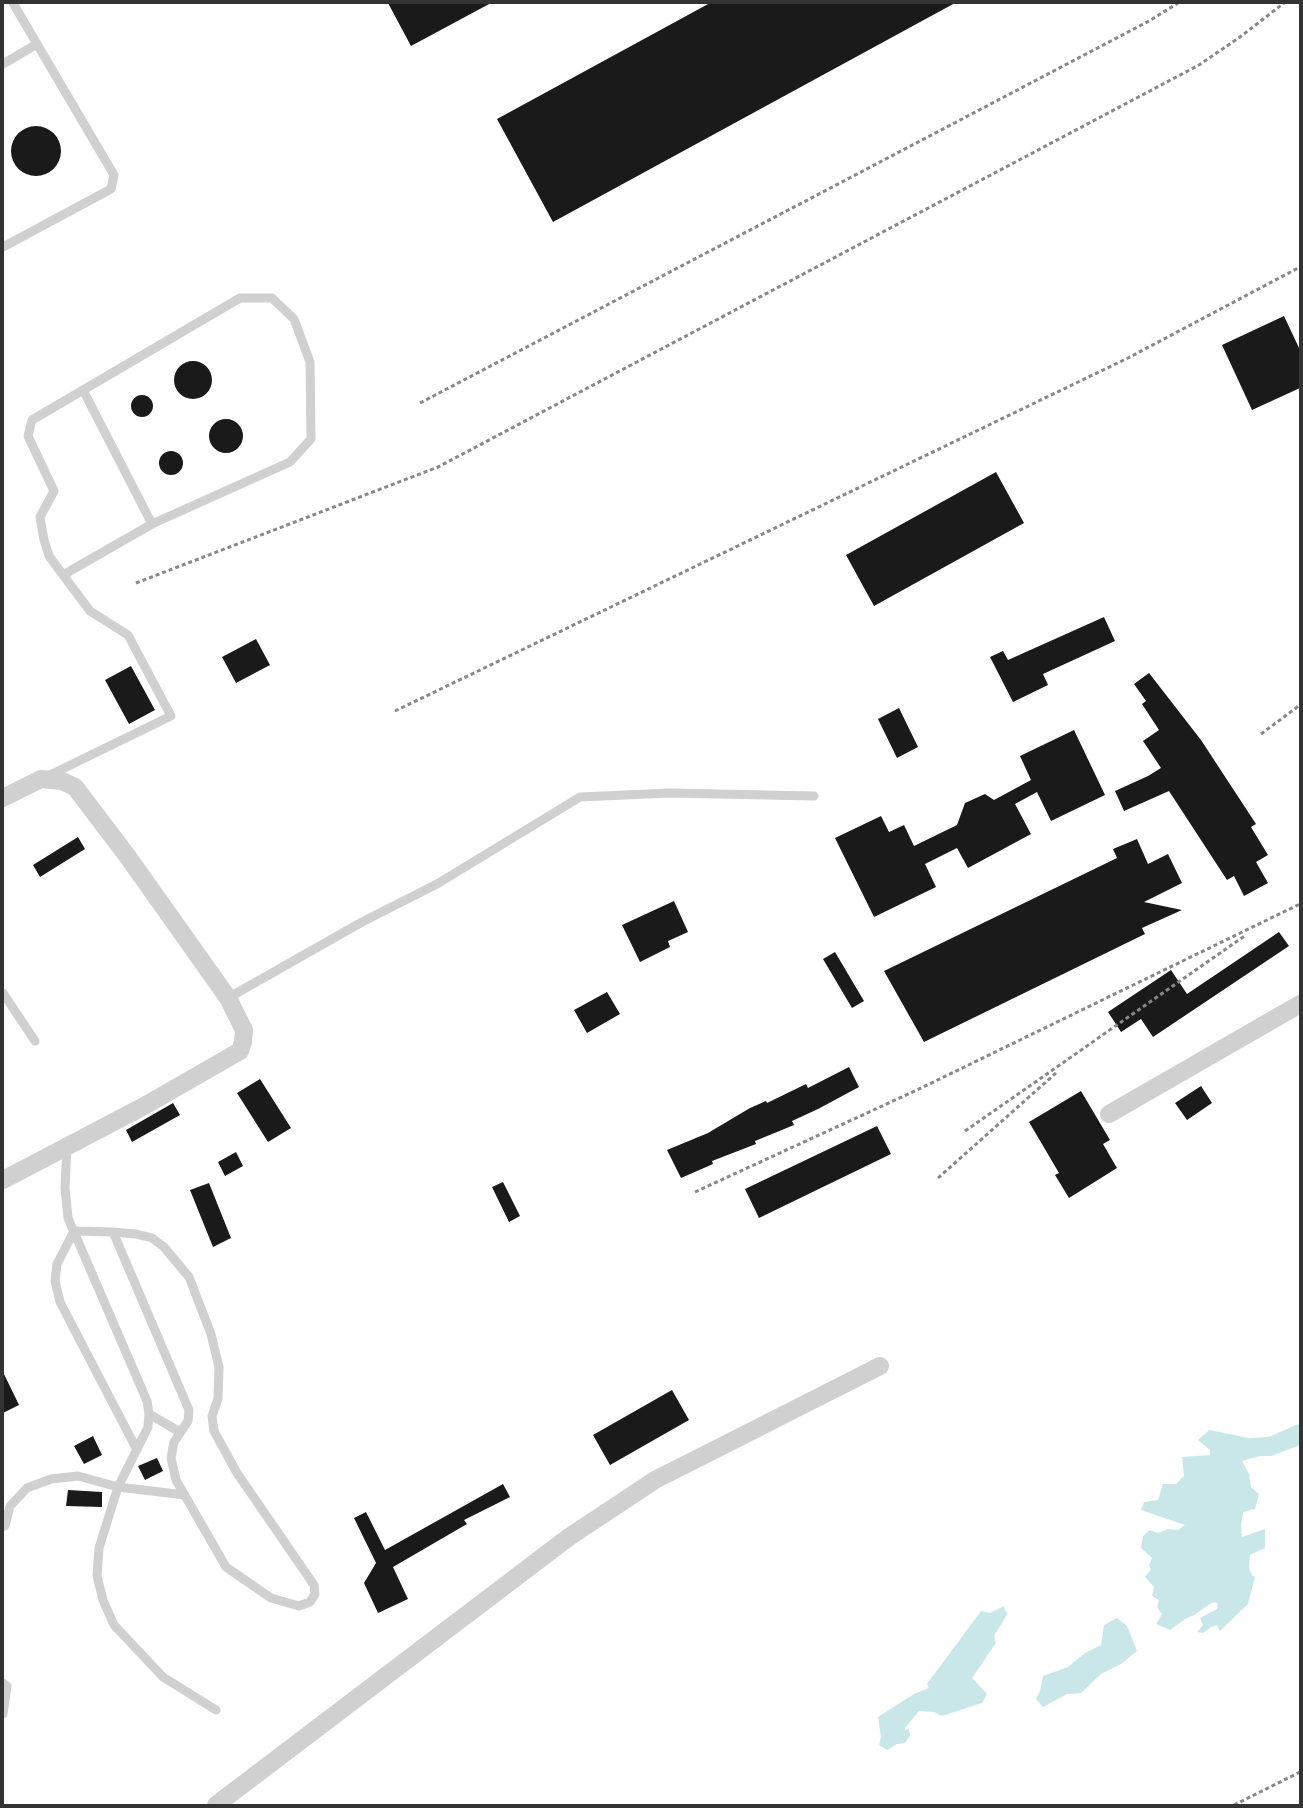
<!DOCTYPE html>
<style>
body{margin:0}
#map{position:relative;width:1303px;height:1808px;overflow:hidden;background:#fff;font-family:Cabin,sans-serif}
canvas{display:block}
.frame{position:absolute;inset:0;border:4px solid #333;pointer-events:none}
</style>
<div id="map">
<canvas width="1303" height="1808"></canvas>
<div class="frame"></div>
</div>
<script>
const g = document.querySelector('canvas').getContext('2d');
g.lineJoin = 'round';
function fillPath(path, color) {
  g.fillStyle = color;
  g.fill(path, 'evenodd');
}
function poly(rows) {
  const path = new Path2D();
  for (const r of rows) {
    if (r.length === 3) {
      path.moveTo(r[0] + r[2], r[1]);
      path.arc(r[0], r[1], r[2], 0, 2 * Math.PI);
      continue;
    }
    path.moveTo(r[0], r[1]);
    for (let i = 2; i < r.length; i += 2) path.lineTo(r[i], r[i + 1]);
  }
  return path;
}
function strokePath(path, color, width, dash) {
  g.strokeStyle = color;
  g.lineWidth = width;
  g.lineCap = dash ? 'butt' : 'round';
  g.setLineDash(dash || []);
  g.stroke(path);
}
const water = poly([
 [1298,1424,1300,1426,1300,1443,1298,1446,1271,1456,1260,1456,1242,1461,1249,1474,1251,1487,1259,1494,1255,1509,1243,1512,1241,1525,1242,1537,1265,1529,1265,1548,1250,1555,1249,1568,1252,1575,1255,1577,1248,1604,1220,1631,1217,1625,1211,1627,1203,1633,1197,1632,1203,1625,1200,1618,1217,1609,1218,1603,1213,1602,1194,1615,1185,1619,1170,1630,1156,1624,1162,1614,1157,1607,1159,1600,1152,1596,1154,1587,1145,1577,1151,1569,1149,1566,1152,1558,1141,1548,1143,1536,1150,1530,1158,1533,1168,1529,1178,1530,1185,1525,1141,1510,1144,1502,1158,1500,1163,1484,1176,1484,1184,1476,1182,1457,1210,1455,1210,1450,1198,1440,1209,1430,1249,1438,1269,1437],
 [1004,1606,1005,1611,1008,1613,994,1636,996,1643,972,1678,987,1694,982,1703,942,1716,934,1712,919,1711,905,1728,905,1730,909,1729,910,1736,905,1743,897,1744,887,1750,879,1745,881,1737,878,1717,914,1694,929,1688,927,1684,981,1611,990,1613],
 [1117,1618,1127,1626,1137,1651,1121,1664,1101,1674,1081,1693,1067,1694,1043,1707,1036,1699,1040,1691,1043,1676,1068,1667,1085,1653,1101,1645,1104,1625]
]);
const building = poly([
 [388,3,491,3,411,46],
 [710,3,955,3,553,222,497,119],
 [36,151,25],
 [1284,316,1300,350,1300,388,1252,410,1222,345],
 [193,380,19],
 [142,406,11],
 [226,436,17],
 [171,463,12],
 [996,472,1024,523,874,606,846,555],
 [1104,617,1115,641,1043,674,1048,685,1013,702,990,657,1003,651,1008,660],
 [256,639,270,665,236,683,222,657],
 [131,666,155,710,129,724,105,680],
 [1149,673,1201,740,1256,824,1251,827,1268,855,1256,862,1268,883,1244,896,1234,876,1227,880,1169,791,1124,811,1115,791,1148,776,1161,768,1143,741,1159,730,1142,704,1146,701,1134,684],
 [899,708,918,747,897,758,878,719],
 [1074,730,1105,795,1051,821,1037,792,1015,804,1031,834,968,868,957,848,925,864,936,887,874,917,835,838,881,816,889,832,904,825,914,846,957,825,965,803,985,794,994,800,1031,780,1020,756],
 [78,837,85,849,40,877,33,865],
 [1137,839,1148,864,1168,854,1182,883,1144,902,1182,910,1142,928,1145,934,924,1042,884,971,1117,858,1113,849],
 [674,901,688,932,668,941,670,947,640,962,622,925],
 [1279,932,1289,946,1153,1037,1141,1019,1121,1032,1108,1012,1171,970,1187,994],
 [835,952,864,1001,852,1008,823,959],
 [607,992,620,1014,587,1033,574,1010],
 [849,1067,859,1087,818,1109,792,1121,794,1125,755,1141,756,1144,712,1161,713,1164,681,1178,667,1150,708,1133,750,1108,766,1101,767,1103,806,1084,808,1088],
 [260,1079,291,1128,268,1142,237,1093],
 [1201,1086,1212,1103,1187,1120,1175,1103],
 [1081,1091,1110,1140,1103,1144,1117,1168,1069,1198,1055,1175,1059,1173,1029,1122],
 [173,1103,180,1115,132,1142,126,1130],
 [877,1126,891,1154,759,1218,745,1189],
 [236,1152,243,1166,225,1176,218,1162],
 [503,1182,520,1216,509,1222,492,1187],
 [209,1183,231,1238,213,1247,190,1190],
 [3,1372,19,1405,3,1413],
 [672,1390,689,1420,610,1465,593,1435],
 [93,1436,102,1455,84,1464,74,1446],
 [157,1458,163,1471,145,1480,138,1466],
 [503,1484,510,1497,464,1520,467,1524,393,1567,408,1599,378,1613,364,1583,376,1563,354,1518,366,1512,385,1550],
 [68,1490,102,1492,102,1507,66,1506]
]);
const service = poly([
 [13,3,37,44],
 [3,64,37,44,114,175,111,189,3,247],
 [83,390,152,524,290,462,311,439,310,362,294,319,272,298,240,298,32,420,28,436,54,491,40,517,44,540,49,556,63,575,152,524],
 [46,777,171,716,128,635,90,611,63,575],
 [3,993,35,1041],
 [228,998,362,922,437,884,580,797,670,793,814,796],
 [67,1146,65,1188,68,1218,147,1401,149,1414,148,1427,118,1487,99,1548,97,1576,103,1600,114,1625,163,1677,216,1710],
 [113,1232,189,1410,188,1421,174,1442,171,1458,176,1480,226,1567,271,1598,299,1606,310,1602,315,1594,314,1585,237,1473,214,1431,212,1416,218,1399,219,1367,211,1334,189,1277,164,1247,152,1238,136,1234,113,1232,74,1231,57,1264,55,1281,60,1302,137,1450],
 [149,1414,180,1432],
 [5,1526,10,1506,27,1488,51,1479,78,1476,118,1487,185,1495],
 [3,1683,7,1686,3,1714]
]);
const minor = poly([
 [3,798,41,779,62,781,75,787,128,857,228,998,244,1030,243,1042,240,1051,146,1105,3,1180],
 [1109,1114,1300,1004],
 [216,1805,569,1537,655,1480,880,1366]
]);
const rail = poly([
 [420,403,1149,21,1178,3],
 [136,583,438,467,1199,65,1240,37,1284,3],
 [395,711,1128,358,1300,267],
 [1261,734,1300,705],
 [965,1131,1246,935],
 [938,1178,1056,1073],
 [695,1192,917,1090,1300,904],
 [1234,1805,1300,1772]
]);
fillPath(water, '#c9e7e9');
fillPath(building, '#1a1a1a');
strokePath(service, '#d0d0d0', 9);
strokePath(minor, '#d0d0d0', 18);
strokePath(rail, '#888', 3, [4, 3]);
</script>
